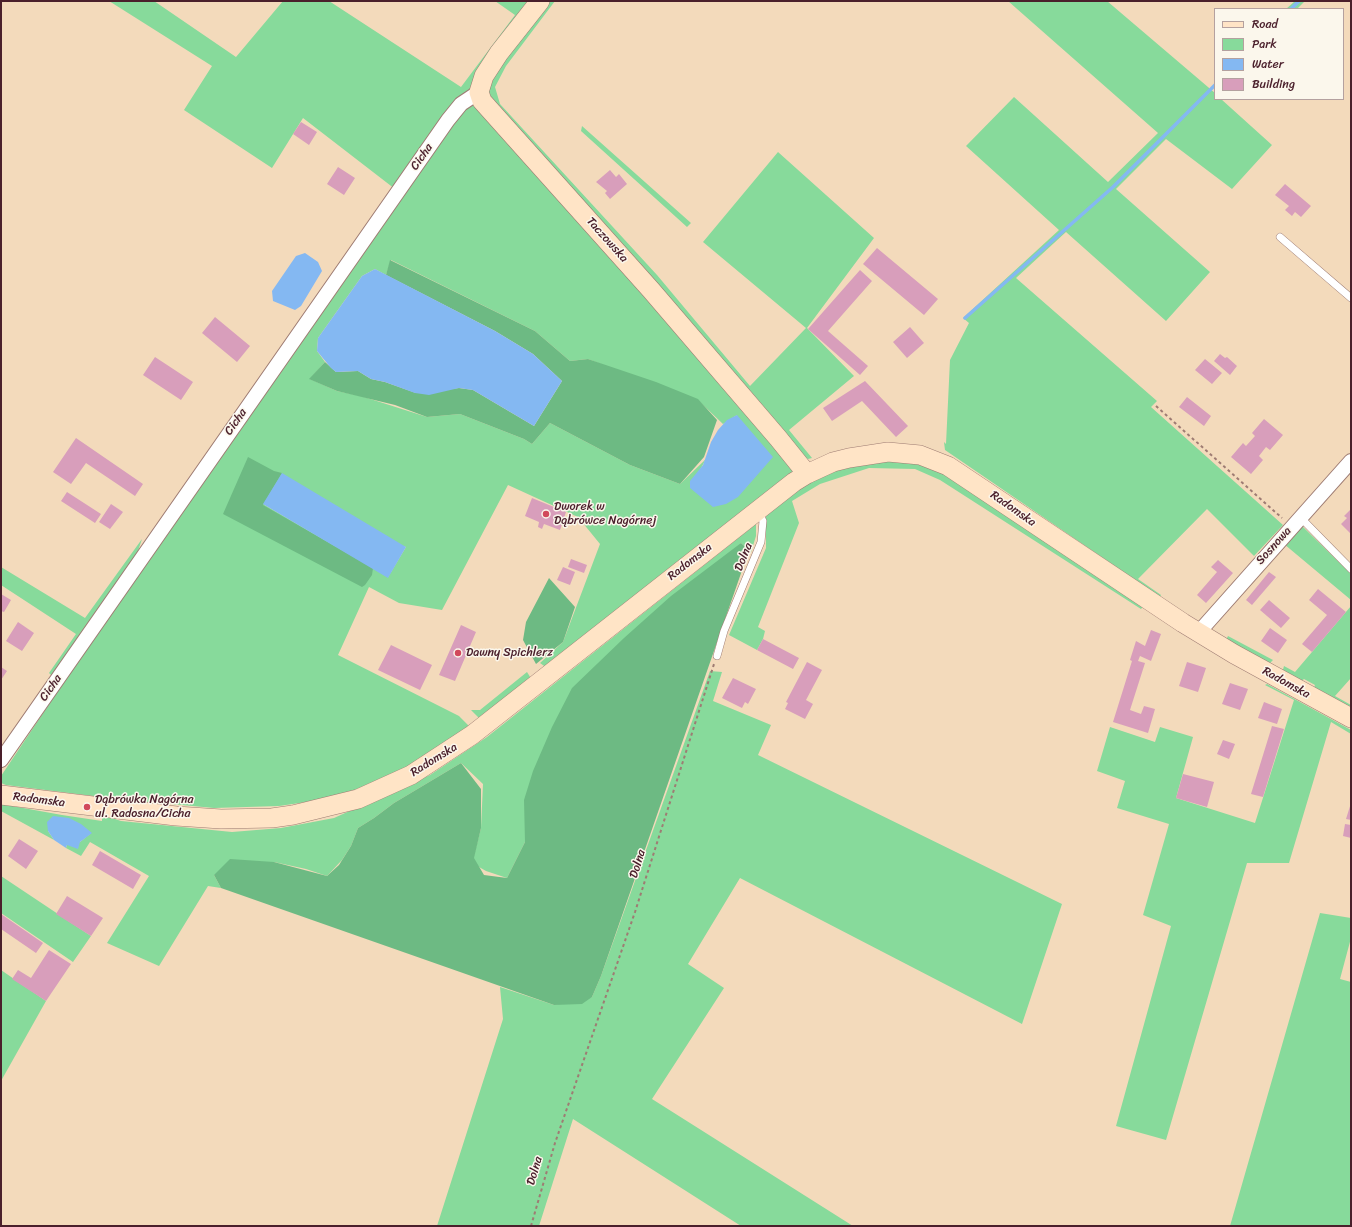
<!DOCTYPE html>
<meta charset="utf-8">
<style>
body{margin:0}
#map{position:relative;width:1352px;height:1227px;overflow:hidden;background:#f3dabb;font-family:Sriracha,sans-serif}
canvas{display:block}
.frame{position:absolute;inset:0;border:2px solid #4a1f2b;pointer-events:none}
.legend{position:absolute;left:1214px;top:8px;width:130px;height:92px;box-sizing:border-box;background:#fbf7ec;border:1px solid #b4a19f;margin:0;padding:5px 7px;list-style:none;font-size:12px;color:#4a1f2b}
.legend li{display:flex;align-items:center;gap:8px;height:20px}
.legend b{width:20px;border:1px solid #b4a19f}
</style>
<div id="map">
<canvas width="1352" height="1227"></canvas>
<div class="frame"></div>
<ul class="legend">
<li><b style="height:5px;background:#ffe4c6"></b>Road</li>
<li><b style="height:11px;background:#87da9b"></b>Park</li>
<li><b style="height:11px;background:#84b8f2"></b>Water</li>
<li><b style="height:11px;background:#d89ebb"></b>Building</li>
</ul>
</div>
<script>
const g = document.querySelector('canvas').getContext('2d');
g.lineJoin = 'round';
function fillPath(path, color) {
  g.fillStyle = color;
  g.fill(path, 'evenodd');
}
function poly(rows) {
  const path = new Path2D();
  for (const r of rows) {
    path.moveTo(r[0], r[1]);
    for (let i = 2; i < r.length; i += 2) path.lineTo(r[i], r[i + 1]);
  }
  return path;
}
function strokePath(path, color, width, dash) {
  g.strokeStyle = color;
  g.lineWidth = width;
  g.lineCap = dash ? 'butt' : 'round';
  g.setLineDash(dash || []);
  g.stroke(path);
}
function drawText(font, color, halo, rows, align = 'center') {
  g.font = font + ' Sriracha,sans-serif';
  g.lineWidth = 3;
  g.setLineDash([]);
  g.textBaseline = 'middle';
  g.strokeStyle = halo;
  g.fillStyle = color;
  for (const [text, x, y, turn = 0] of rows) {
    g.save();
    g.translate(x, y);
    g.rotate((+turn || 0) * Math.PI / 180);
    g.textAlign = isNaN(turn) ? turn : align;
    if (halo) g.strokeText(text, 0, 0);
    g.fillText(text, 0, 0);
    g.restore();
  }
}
const green = poly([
 [109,1,154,1,236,57,283,1,329,1,461,87,515,15,495,1,533,1,473,88,395,189,303,118,272,168,184,110,212,66],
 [547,1,555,1,506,66,495,87,500,104,657,275,750,386,806,328,703,242,778,152,874,238,807,328,854,376,789,430,812,458,808,459,801,454,487,95,489,79],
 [1008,1,1107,1,1215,93,1215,99,1221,99,1272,145,1232,189,1166,139,1116,189,1210,272,1166,321,1066,232,1016,278,1157,401,1151,407,1283,525,1254,556,1207,509,1138,579,1161,595,1160,597,945,450,944,442,946,444,950,360,969,323,963,318,1059,230,966,146,1014,97,1108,182,1158,133],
 [1295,1,1305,1,1297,9,1286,9],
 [475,102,792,467,793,473,547,668,540,663,563,642,600,544,578,517,508,485,442,610,399,603,369,587,338,655,459,716,471,728,419,762,366,786,327,799,279,806,214,808,117,799,6,785,1,783,1,776,129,585,464,106],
 [391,260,535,331,570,361,588,359,700,402,723,424,737,415,690,488,706,459,680,484,630,465,550,423,532,444,524,439,460,414,427,417,361,396,337,391,310,379,325,362,317,351,318,338,362,276,375,269,386,275],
 [263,504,406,547,388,577],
 [582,126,691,223,687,227,581,131],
 [887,458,929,464,1145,604,1141,609,940,480,915,469,869,468,820,484,792,501,799,523,758,627,765,631,763,639,757,650,729,635,766,548,766,510,827,472],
 [756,524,756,536,751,552,741,543,525,842,507,878,486,871,472,863,481,828,483,784,461,763,394,803,374,818,358,828,351,846,342,860,327,876,306,869,274,862,214,875,221,888,208,886,159,966,107,943,149,876,90,842,81,856,66,848,67,845,80,842,91,833,48,831,54,840,1,811,1,804,62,815,102,821,102,818,112,818,121,821,232,832,281,828,334,818,430,775,487,737],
 [1296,526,1299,528,1302,526,1351,574,1351,600,1284,544,1226,610,1224,615,1212,628,1209,626],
 [142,539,137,554,53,677,49,673,76,634,1,585,1,567,85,618],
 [1351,606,1351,678,1335,696,1351,705,1351,711,1313,690,1315,685,1304,679,1299,683,1282,673,1284,666,1295,672],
 [1228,636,1273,660,1267,666,1225,642],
 [710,671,722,672,713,701,771,725,758,755,1062,904,1022,1024,740,878,688,964,724,988,652,1099,853,1226,741,1226,573,1119,539,1226,437,1226,503,1019,500,987,554,1005,592,997,601,976],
 [527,672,532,680,481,720,471,710,480,710],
 [1267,684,1351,730,1351,734,1331,722,1289,863,1247,863,1166,1140,1116,1126,1171,926,1143,915,1169,824,1117,808,1125,781,1097,771,1110,727,1155,742,1160,727,1193,737,1176,798,1255,823,1294,700,1265,685],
 [1,876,91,936,73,962,1,913],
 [1320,913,1351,918,1351,938,1340,979,1351,982,1351,1226,1230,1226],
 [1,970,46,1001,1,1081]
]);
const forest = poly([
 [390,260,535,331,570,361,588,359,656,382,698,399,717,420,704,457,680,484,630,465,550,423,532,444,524,439,460,414,427,417,395,405,337,391,309,379,325,362,336,372,358,371,371,379,385,382,416,393,459,388,473,390,534,426,562,381,533,354,495,331,386,275],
 [248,457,274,471,282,473,263,505,373,568,372,575,365,585,362,587,223,514],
 [741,543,751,552,747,556,601,976,592,997,582,1004,554,1005,221,888,214,875,230,859,274,862,327,876,339,865,351,846,358,828,374,818,394,803,461,763,481,789,481,828,474,858,484,875,507,878,525,842,524,800,533,771,552,727,572,688,624,638,671,596],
 [549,578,575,607,563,642,536,664,523,640,526,622]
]);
const water = poly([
 [305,253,318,262,322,271,301,306,295,310,273,301,272,291,296,256],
 [375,269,495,331,533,354,562,381,534,426,473,390,459,388,429,395,415,393,385,382,371,379,358,371,336,372,331,368,317,351,318,338,362,276],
 [737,415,773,457,738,497,726,504,713,507,690,488,690,481,703,465,711,442,718,430,727,420],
 [282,473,406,547,388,578,263,504],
 [53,816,69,818,81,824,92,833,80,842,78,849,67,845,66,848,54,840,48,831,47,822]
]);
const stream = poly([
 [1291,9,1299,1],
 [965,318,1113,187,1215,85]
]);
const building = poly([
 [301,122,317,132,309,145,293,134],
 [338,167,355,178,344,195,327,184],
 [610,170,616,177,619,174,627,184,610,199,605,193,607,191,596,182],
 [1285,184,1311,206,1301,217,1295,212,1292,216,1285,210,1289,206,1275,195],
 [877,248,938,299,924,315,863,264],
 [860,270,872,281,828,331,868,366,860,375,808,329],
 [215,317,250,346,237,362,202,333],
 [910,327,924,343,907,358,893,342],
 [1220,354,1225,358,1227,357,1237,366,1230,375,1214,361],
 [155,357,193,382,181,400,143,375],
 [1205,359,1222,373,1212,384,1195,370],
 [865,381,908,426,896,437,862,401,832,421,823,408],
 [1187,397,1211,416,1204,426,1179,407],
 [1264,419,1283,435,1270,450,1266,447,1259,456,1263,460,1251,474,1231,457,1243,443,1246,446,1255,436,1252,433],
 [76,438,143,484,135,496,86,463,71,484,53,472],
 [67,492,101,514,95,523,61,501],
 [532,498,566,512,560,530,544,524,542,529,538,527,539,522,525,516],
 [111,504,123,512,110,529,99,522],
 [1351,509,1351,534,1341,524,1347,518,1344,516],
 [571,559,587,565,584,573,568,567],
 [1218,560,1233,573,1206,603,1197,595,1217,572,1211,567],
 [563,567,575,572,570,585,557,580],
 [1269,572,1276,577,1252,605,1246,600],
 [1318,589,1346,612,1312,652,1302,644,1327,615,1309,600],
 [1,594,11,600,4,612,1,611],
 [1269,600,1290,618,1281,628,1260,610],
 [18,622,34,633,22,651,6,641],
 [461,625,476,632,455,681,439,675],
 [1270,628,1287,640,1278,653,1261,641],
 [1151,630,1161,634,1151,661,1140,656,1138,661,1145,663,1130,710,1141,714,1144,706,1155,709,1148,733,1113,722,1132,661,1130,660,1136,641,1145,646],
 [763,639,799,658,793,669,757,650],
 [391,645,432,665,420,690,378,670],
 [807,662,822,670,806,700,813,704,805,719,785,709,788,703,786,702],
 [1187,662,1206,668,1198,692,1179,686],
 [1,667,7,671,1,680],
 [733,678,756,689,748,704,745,702,742,708,722,698],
 [1230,683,1248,689,1240,710,1222,704],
 [1264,702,1282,709,1277,724,1258,718],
 [1272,726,1284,729,1263,797,1251,794],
 [1223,740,1235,744,1229,759,1217,754],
 [1183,774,1214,782,1207,807,1176,798],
 [1351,803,1351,820,1346,819],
 [1345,824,1351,825,1351,838,1343,836],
 [19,839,38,851,26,869,8,856],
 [100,851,141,875,133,889,92,865],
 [67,896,103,918,91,936,56,914],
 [1,914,43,943,36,953,1,929],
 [49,950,71,964,46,1001,12,979,18,970,31,978]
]);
const path = poly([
 [1156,406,1282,518],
 [531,1226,555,1143,635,912,714,664]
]);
const lane = poly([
 [1280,237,1351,298],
 [1300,517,1351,569],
 [717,656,724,631,761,542,763,521,758,512]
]);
const street = poly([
 [1199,632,1351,461],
 [1,760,448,120,461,104,479,92]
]);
const secondary = poly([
 [540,1,499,53,484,76,479,92,482,101,651,290,778,438,807,474],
 [1,795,176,816,221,819,272,818,293,815,358,799,411,775,472,735,794,482,807,474,833,462,849,458,888,452,920,455,948,466,1183,623,1234,654,1351,718]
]);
const markers = [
 [546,514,4,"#d1495b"],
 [458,653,4,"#d1495b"],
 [87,807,4,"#d1495b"]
];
const streetNames = [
 ["Cicha",422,157,-55],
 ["Taczowska",607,240,48],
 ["Cicha",236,422,-55],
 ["Radomska",1013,509,35],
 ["Sosnowa",1274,546,-48],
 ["Dolna",744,557,-68],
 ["Radomska",690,562,-38],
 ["Radomska",1286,683,29],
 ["Cicha",51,688,-55],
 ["Radomska",434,760,-32],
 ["Radomska",39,800,7],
 ["Dolna",638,864,-73],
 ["Dolna",535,1171,-74]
];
const poiNames = [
 ["Dworek w",554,507],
 ["Dąbrówce Nagórnej",554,521],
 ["Dawny Spichlerz",466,653],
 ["Dąbrówka Nagórna",95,800],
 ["ul. Radosna/Cicha",95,814]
];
fillPath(green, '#87da9b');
fillPath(forest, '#6dba83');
fillPath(water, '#84b8f2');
strokePath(stream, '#84b8f2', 3.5);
fillPath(building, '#d89ebb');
strokePath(lane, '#9e7c73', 8);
strokePath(street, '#9e7c73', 16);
strokePath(secondary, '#9e7c73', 20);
strokePath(path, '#9e7c73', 2, [3, 3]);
strokePath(lane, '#fff', 7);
strokePath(street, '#fff', 14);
strokePath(secondary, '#ffe4c6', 19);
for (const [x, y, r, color] of markers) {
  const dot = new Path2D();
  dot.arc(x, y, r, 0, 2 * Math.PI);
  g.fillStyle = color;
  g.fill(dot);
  strokePath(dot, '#fbf7ec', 1.5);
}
drawText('12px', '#4a1f2b', '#fbf7ec', streetNames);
drawText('12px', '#4a1f2b', '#fbf7ec', poiNames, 'left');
</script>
